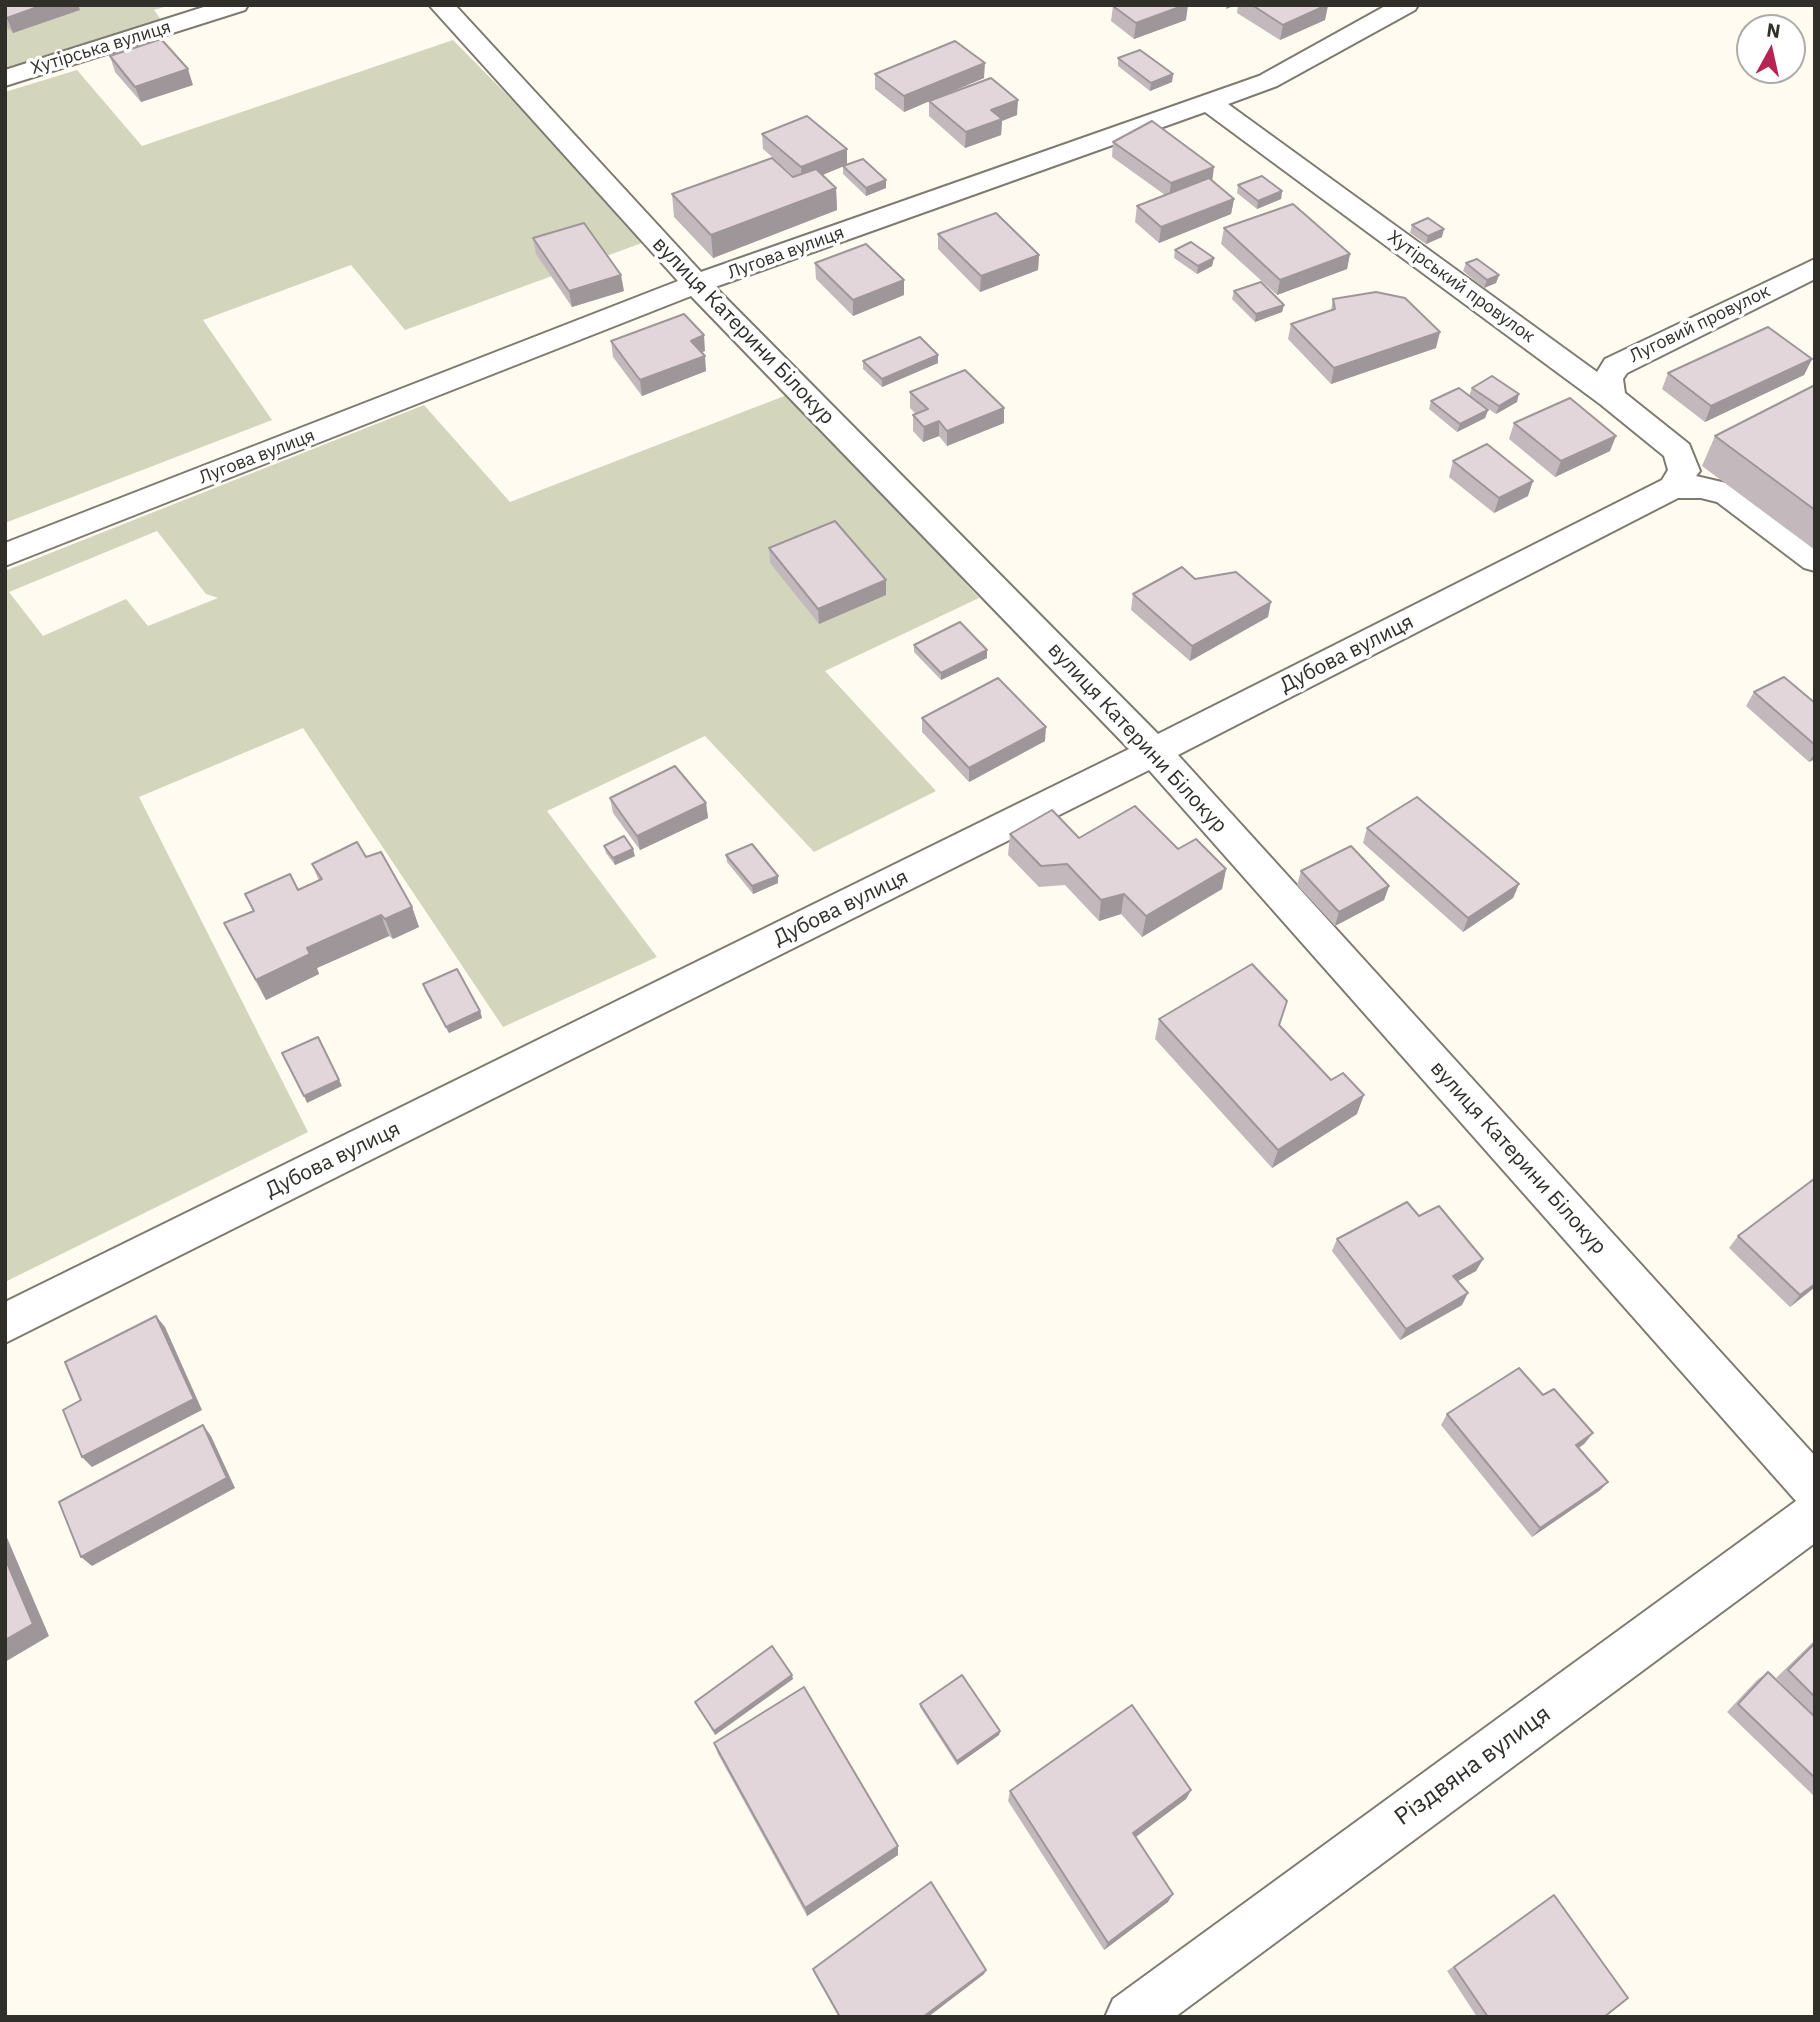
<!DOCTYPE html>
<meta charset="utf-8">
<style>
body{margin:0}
#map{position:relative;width:1820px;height:2022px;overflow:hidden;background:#fffbf1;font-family:"IBM Plex Sans",sans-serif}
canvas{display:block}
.frame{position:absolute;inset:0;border:7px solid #312f2a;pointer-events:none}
.north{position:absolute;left:1736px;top:14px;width:70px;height:70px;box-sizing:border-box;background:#fff;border:2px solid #adacaa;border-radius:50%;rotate:8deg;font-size:19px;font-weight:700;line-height:28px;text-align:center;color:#312f2a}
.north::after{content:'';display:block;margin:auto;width:24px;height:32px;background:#b62551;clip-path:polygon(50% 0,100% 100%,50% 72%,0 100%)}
</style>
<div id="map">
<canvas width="1820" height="2022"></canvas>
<div class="frame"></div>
<div class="north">N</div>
</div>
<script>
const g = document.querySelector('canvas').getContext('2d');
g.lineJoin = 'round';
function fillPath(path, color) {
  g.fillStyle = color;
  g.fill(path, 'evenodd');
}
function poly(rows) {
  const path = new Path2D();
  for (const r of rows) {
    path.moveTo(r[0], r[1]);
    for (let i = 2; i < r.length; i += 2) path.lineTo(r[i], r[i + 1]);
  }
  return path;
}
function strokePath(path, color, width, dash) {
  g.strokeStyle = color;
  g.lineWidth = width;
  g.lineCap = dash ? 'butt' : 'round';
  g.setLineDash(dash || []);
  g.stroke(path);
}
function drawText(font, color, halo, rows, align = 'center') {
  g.font = font + ' "IBM Plex Sans",sans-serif';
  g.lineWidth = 7;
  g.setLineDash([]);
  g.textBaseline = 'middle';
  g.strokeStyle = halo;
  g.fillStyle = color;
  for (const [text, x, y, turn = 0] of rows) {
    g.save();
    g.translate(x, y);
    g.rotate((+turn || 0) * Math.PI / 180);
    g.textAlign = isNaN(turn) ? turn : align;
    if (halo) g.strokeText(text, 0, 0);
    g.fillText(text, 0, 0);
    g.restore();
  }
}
const green = poly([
 [5,5,170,5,154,10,164,24,5,72],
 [453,40,650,240,405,330,351,265,203,320,272,420,5,523,5,92,77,70,142,146],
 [792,393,979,598,825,671,936,791,814,852,705,736,547,811,657,957,503,1027,303,728,139,797,308,1132,5,1282,5,571,424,405,510,502],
 [157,531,206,594,218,598,148,626,126,599,43,636,9,592]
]);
const minor = poly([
 [210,5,248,5,245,10,5,86,5,70,210,5],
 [429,5,455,5,701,272,1259,76,1387,5,1418,5,1415,10,1277,86,1228,104,1597,372,1605,359,1815,259,1815,279,1627,373,1623,379,1625,393,1689,444,1700,471,1696,476,1739,486,1815,543,1815,571,1804,568,1717,502,1701,498,1678,498,1178,755,1815,1456,1815,1543,1175,2017,1105,2017,1113,1999,1796,1501,1149,770,5,1343,5,1302,1129,749,691,296,5,566,5,543,678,281,429,5],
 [1205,112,1600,404,1664,456,1668,470,1662,480,1158,734,715,287,1205,112]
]);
const wall = poly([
 [5,5,80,10,13,33,5,25],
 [1238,5,1328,5,1325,20,1280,40,1237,13],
 [1113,6,1186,20,1134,39,1111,21],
 [110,56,193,85,141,102,115,72],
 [1118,58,1173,74,1172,82,1150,91,1118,66],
 [875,74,984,78,948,93,1017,115,1002,121,1001,135,965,148,929,116,929,101,904,112,875,89],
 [762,134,847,149,847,165,886,180,886,188,866,196,843,174,843,166,823,175,836,188,837,210,713,258,674,217,672,194,795,177,763,149],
 [1113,142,1212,181,1234,199,1231,214,1159,243,1135,222,1137,206,1165,195,1112,157],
 [1238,185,1282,191,1281,199,1257,209,1237,193],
 [1412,225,1442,237,1426,244,1410,233],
 [1224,228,1350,254,1347,269,1277,295,1221,244],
 [938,234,1039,255,1038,270,980,292,938,249],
 [533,238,624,291,572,307,536,254],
 [1175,250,1214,258,1212,266,1197,274,1174,258],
 [815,263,904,295,853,316,816,279],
 [1466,263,1499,275,1496,283,1484,288,1463,271],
 [1234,291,1284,305,1282,312,1255,322,1232,299],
 [1333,299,1436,348,1331,384,1288,339,1291,324,1331,310],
 [611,341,705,351,702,352,706,371,642,396,613,357],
 [938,355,938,363,882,387,863,369,863,361],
 [1812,359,1804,375,1705,422,1662,389,1668,373],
 [1815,385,1815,550,1702,466,1715,436],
 [1472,388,1517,402,1496,414,1469,396],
 [910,392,1004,423,947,446,939,436,923,442,913,431,913,415,916,414,910,408],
 [1431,401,1488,410,1485,418,1457,432,1429,409],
 [1514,423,1610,451,1555,477,1509,439],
 [1453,461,1528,496,1494,513,1449,477],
 [769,548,886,580,886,595,819,624,770,563],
 [1195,579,1268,617,1190,661,1131,610,1133,594],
 [914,645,987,658,941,680,914,652],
 [1754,692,1815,703,1815,759,1809,762,1746,706],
 [922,718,1045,741,969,782,922,732],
 [610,798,706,803,708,818,640,850,613,813],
 [1367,828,1519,884,1513,898,1463,932,1363,843],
 [1010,834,1079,838,1178,849,1226,869,1222,889,1142,937,1121,914,1099,921,1065,885,1039,887,1008,855],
 [604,846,635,856,615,865,606,853],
 [726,855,778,876,778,883,753,894,727,862],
 [366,857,412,907,419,927,393,939,389,936,317,968,319,974,266,1000,235,944,224,923,253,911,245,894,298,890,319,881,312,864],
 [1301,871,1389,886,1384,900,1335,926,1297,885],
 [423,984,480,1011,482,1018,449,1033,425,991],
 [1159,1019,1280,1026,1357,1114,1272,1168,1155,1039],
 [1815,1180,1815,1289,1814,1288,1790,1307,1729,1248,1738,1236],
 [1419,1216,1483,1259,1476,1271,1458,1281,1462,1305,1400,1340,1332,1251,1337,1239],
 [1543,1395,1593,1433,1584,1444,1579,1448,1608,1482,1599,1491,1532,1537,1441,1425,1447,1414],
 [1815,1640,1815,1716,1776,1678],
 [1768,1672,1815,1717,1815,1797,1727,1712,1757,1680],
 [793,1679,715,1735,695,1702],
 [920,1704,1000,1731,999,1735,957,1765,920,1707],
 [714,1743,898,1846,898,1855,807,1916,718,1754],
 [1191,1790,1186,1799,1135,1837,1168,1902,1104,1950,1008,1801,1010,1791],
 [1554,1895,1604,2017,1477,2017,1447,1971],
 [813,1969,986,1970,984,1974,928,2017,839,2017,814,1973]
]);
const shadedWall = poly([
 [43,5,78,5,80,10,13,33,7,18],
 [1185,5,1188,5,1186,20,1134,39,1136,23],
 [1227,5,1236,5,1226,9],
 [1328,5,1325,20,1280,40,1283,25],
 [985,63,984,78,904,112,904,96],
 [188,69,193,85,141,102,135,87],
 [1173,74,1172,82,1150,91,1151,83],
 [1018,100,1017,115,1002,121,1001,135,965,148,966,132,991,110],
 [847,149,847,165,802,183,801,167],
 [1214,167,1212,183,1169,198,1171,183],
 [886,180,886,188,866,196,866,188],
 [836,188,837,210,713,258,711,235],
 [1282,191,1281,199,1257,209,1258,201],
 [1234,199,1231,214,1159,243,1161,227],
 [1444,229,1442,237,1426,244,1428,236],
 [1350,254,1347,269,1277,295,1280,280],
 [1039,255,1038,270,980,292,981,276],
 [1214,258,1212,266,1197,274,1198,266],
 [621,275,624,291,572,307,569,291],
 [1499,275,1496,283,1484,288,1487,280],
 [904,280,904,295,853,316,853,300],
 [1284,305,1282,312,1255,322,1256,314],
 [1440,332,1436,348,1331,384,1334,368],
 [704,335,705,351,693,356,691,341],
 [938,355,938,363,882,387,882,379],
 [705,356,706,371,642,396,640,380],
 [1812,359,1804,375,1705,422,1711,406],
 [1519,394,1517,402,1496,414,1499,406],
 [1004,408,1004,423,947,446,947,431],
 [1488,410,1485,418,1457,432,1460,424],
 [939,421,939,436,923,442,924,427],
 [1616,436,1610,451,1555,477,1561,461],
 [1533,481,1528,496,1494,513,1499,498],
 [886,580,886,595,819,624,818,609],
 [1271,602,1268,617,1190,661,1192,646],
 [987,650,987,658,941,680,941,673],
 [1046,727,1045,741,969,782,969,768],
 [1815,752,1815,759,1809,762],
 [706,803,708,818,640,850,637,836],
 [633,849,635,856,615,865,613,858],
 [1226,869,1222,889,1142,937,1146,916],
 [778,876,778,883,753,894,752,886],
 [1519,884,1513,898,1463,932,1468,918],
 [1389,886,1384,900,1335,926,1339,912],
 [1124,894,1121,914,1099,921,1101,900],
 [412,907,419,927,393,939,385,919],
 [381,915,389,936,317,968,319,974,266,1000,256,980,307,948],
 [480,1011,482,1018,449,1033,446,1027],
 [339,1080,342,1086,307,1103,304,1096],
 [1364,1095,1357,1114,1272,1168,1278,1150],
 [1483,1259,1476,1271,1447,1287,1453,1276],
 [1815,1284,1815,1287,1790,1307,1800,1295],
 [1468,1293,1462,1305,1400,1340,1406,1329],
 [156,1316,165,1327,202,1410,92,1467,82,1457],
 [203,1425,211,1436,235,1488,92,1566,81,1557],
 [1593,1433,1584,1444,1568,1455,1576,1445],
 [1608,1482,1599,1491,1532,1537,1540,1528],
 [5,1533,49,1636,5,1662],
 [792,1675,793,1679,715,1735,714,1731],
 [1000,1731,999,1735,957,1765,957,1761],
 [1191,1790,1186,1799,1128,1843,1133,1833],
 [898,1846,898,1855,807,1916,805,1908],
 [1173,1894,1168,1902,1104,1950,1108,1943],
 [986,1970,984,1974,928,2017,923,2017]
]);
const building = poly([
 [5,5,43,5,7,18,5,16,5,5],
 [1115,5,1185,5,1136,23,1113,6,1115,5],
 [1252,5,1327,5,1283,25,1252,5],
 [161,39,188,69,135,87,110,56,161,39],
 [955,41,985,63,904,96,875,74,955,41],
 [1140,50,1173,74,1151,83,1118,58,1140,50],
 [991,78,1018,100,991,110,1002,119,966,132,929,101,991,78],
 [807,116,847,149,801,167,762,134,807,116],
 [1152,121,1214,167,1171,183,1113,142,1152,121],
 [772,158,793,177,816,169,836,188,711,235,672,194,772,158],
 [863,159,886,180,866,188,843,166,863,159],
 [1262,176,1282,191,1258,201,1238,185,1262,176],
 [1209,178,1234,199,1161,227,1137,206,1209,178],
 [1293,204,1350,254,1280,280,1224,228,1293,204],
 [996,213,1039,255,981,276,938,234,996,213],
 [1428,218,1444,229,1428,236,1412,225,1428,218],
 [584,223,621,275,569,291,533,238,584,223],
 [1191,242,1214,258,1198,266,1175,250,1191,242],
 [866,244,904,280,853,300,815,263,866,244],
 [1477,259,1499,275,1487,280,1466,263,1477,259],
 [1261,282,1284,305,1256,314,1234,291,1261,282],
 [1376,292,1405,298,1440,332,1334,368,1291,324,1335,309,1333,299,1376,292],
 [684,314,704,335,691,341,705,356,640,380,611,341,684,314],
 [1768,327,1812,359,1711,406,1668,373,1768,327],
 [920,337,938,355,882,379,863,361,920,337],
 [965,370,1004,408,947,431,939,421,924,427,913,415,928,409,910,392,965,370],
 [1492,376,1519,394,1499,406,1472,388,1492,376],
 [1815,385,1815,510,1715,436,1815,385],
 [1459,388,1488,410,1460,424,1431,401,1459,388],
 [1570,398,1616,436,1561,461,1514,423,1570,398],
 [1487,444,1533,481,1499,498,1453,461,1487,444],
 [835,521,886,580,818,609,769,548,835,521],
 [1182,567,1195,579,1236,572,1271,602,1192,646,1133,594,1182,567],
 [960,622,987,650,941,673,914,645,960,622],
 [1784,677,1815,703,1815,745,1754,692,1784,677],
 [998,678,1046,727,969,768,922,718,998,678],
 [675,766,706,803,637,836,610,798,675,766],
 [1417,797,1519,884,1468,918,1367,828,1417,797],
 [1135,806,1178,849,1196,839,1226,869,1146,916,1124,894,1101,900,1067,864,1041,866,1010,834,1052,810,1079,838,1135,806],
 [624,836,633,849,613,858,604,846,624,836],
 [357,842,366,857,381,852,412,907,385,919,381,915,307,948,310,954,256,980,224,923,254,911,245,894,290,874,298,890,322,879,312,864,357,842],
 [752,844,778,876,752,886,726,855,752,844],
 [1351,846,1389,886,1339,912,1301,871,1351,846],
 [1252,964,1287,1001,1279,1025,1331,1080,1343,1073,1364,1095,1278,1150,1159,1019,1252,964],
 [457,969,480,1011,446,1027,423,984,457,969],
 [318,1037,339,1080,304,1096,282,1053,318,1037],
 [1814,1179,1815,1180,1815,1284,1800,1295,1738,1236,1814,1179],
 [1407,1202,1419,1216,1439,1206,1483,1259,1453,1276,1468,1293,1406,1329,1337,1239,1407,1202],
 [156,1316,194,1399,82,1457,63,1410,81,1400,65,1362,156,1316],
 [1519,1368,1543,1395,1554,1389,1593,1433,1576,1445,1608,1482,1540,1528,1447,1414,1519,1368],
 [203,1425,227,1478,81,1557,59,1502,203,1425],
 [5,1558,33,1624,5,1640,5,1558],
 [1815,1643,1815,1697,1788,1670,1815,1643],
 [772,1646,792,1675,714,1731,695,1702,772,1646],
 [1768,1672,1815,1717,1815,1778,1738,1704,1768,1672],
 [962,1675,1000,1731,957,1761,920,1704,962,1675],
 [804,1687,898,1846,805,1908,714,1743,804,1687],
 [1132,1705,1191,1790,1133,1833,1173,1894,1108,1943,1010,1791,1132,1705],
 [931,1882,986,1970,923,2017,840,2017,813,1969,931,1882],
 [1554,1895,1628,1998,1604,2017,1488,2017,1454,1967,1554,1895]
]);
const farStreetnames = [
 ["Хутірська вулиця",101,48,-17],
 ["Лугова вулиця",786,253,-20],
 ["Хутірський провулок",1461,287,36],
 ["Луговий провулок",1700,324,-26],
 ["Лугова вулиця",257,457,-21]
];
const streetNames = [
 ["вулиця Катерини Білокур",743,331,46],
 ["Дубова вулиця",1347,654,-27],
 ["вулиця Катерини Білокур",1137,738,47],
 ["Дубова вулиця",841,908,-26],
 ["вулиця Катерини Білокур",1518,1158,48],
 ["Дубова вулиця",333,1160,-26]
];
const nearStreetnames = [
 ["Різдвяна вулиця",1473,1766,-36]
];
fillPath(green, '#d3d6bc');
strokePath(minor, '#7f7a70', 4);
fillPath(minor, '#fff');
fillPath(wall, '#c3b8bc');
fillPath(shadedWall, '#9f9699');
fillPath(building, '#e3d6db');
strokePath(building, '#9f9699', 2);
drawText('18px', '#312f2a', '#fff', farStreetnames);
drawText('21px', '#312f2a', '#fff', streetNames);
drawText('24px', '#312f2a', '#fff', nearStreetnames);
</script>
